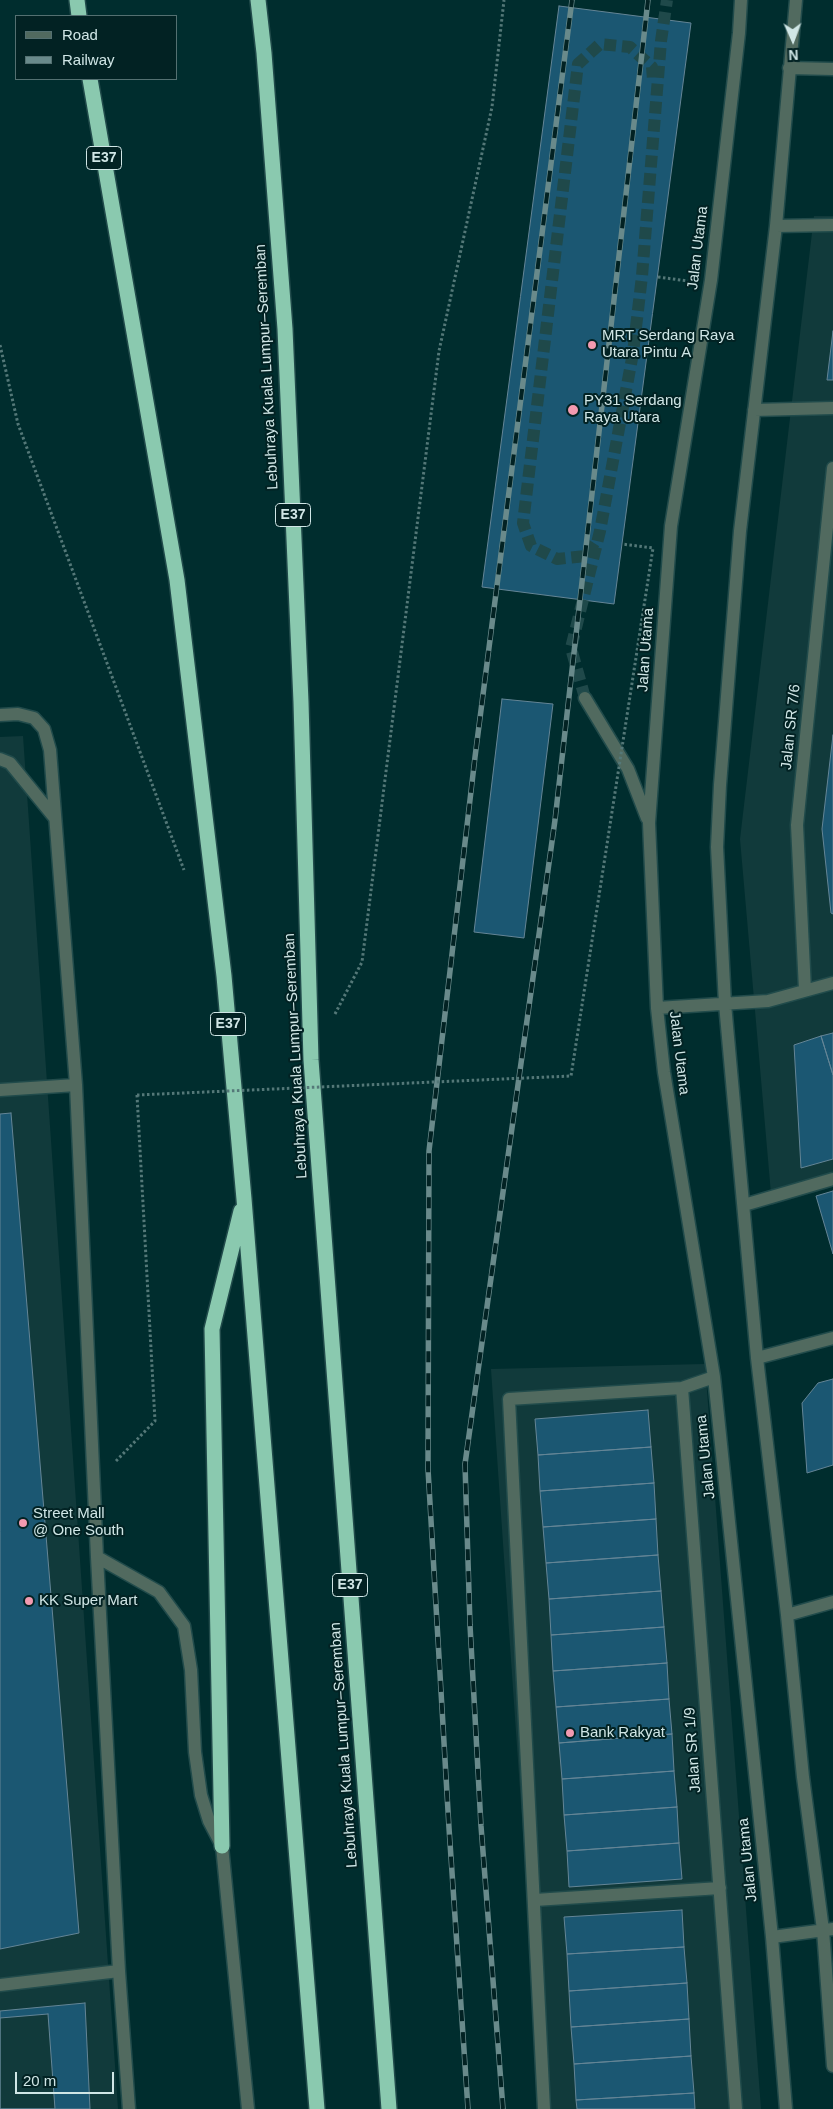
<!DOCTYPE html>
<meta charset="utf-8">
<style>
body{margin:0}
#map{position:relative;width:833px;height:2109px;overflow:hidden;background:#002d2e;font-family:Helvetica,sans-serif}
canvas{display:block}
.legend{position:absolute;left:15px;top:15px;width:162px;height:65px;box-sizing:border-box;background:#022223;border:1px solid #547071;margin:0;padding:6px 9px;list-style:none;font-size:15px;color:#d0e6e6}
.legend li{display:flex;align-items:center;gap:10px;height:25px}
.legend b{width:25px;border:1px solid #547071}
.north{position:absolute;left:768px;top:15px;width:50px;height:50px;-webkit-text-stroke:4px #022223;paint-order:stroke;rotate:178deg;font-size:14px;font-weight:700;line-height:20px;text-align:center;color:#d0e6e6}
.north::after{content:'';display:block;margin:auto;width:18px;height:22px;background:#d0e6e6;clip-path:polygon(50% 0,100% 100%,50% 72%,0 100%)}
.scale{position:absolute;left:15px;top:2072px;width:99px;height:22px;box-sizing:border-box;border:2px solid #d0e6e6;border-top:0;padding-left:6px;font-size:15px;line-height:18px;white-space:nowrap;color:#d0e6e6;-webkit-text-stroke:4px #022223;paint-order:stroke}
</style>
<div id="map">
<canvas width="833" height="2109"></canvas>
<ul class="legend">
<li><b style="height:6px;background:#516a5f"></b>Road</li>
<li><b style="height:6px;background:#698a8b"></b>Railway</li>
</ul>
<div class="north">N</div>
<div class="scale">20 m</div>
</div>
<script>
const g = document.querySelector('canvas').getContext('2d');
g.lineJoin = 'round';
function fillPath(path, color) {
  g.fillStyle = color;
  g.fill(path, 'evenodd');
}
function poly(rows) {
  const path = new Path2D();
  for (const r of rows) {
    path.moveTo(r[0], r[1]);
    for (let i = 2; i < r.length; i += 2) path.lineTo(r[i], r[i + 1]);
  }
  return path;
}
function strokePath(path, color, width, dash) {
  g.strokeStyle = color;
  g.lineWidth = width;
  g.lineCap = dash ? 'butt' : 'round';
  g.setLineDash(dash || []);
  g.stroke(path);
}
function drawText(font, color, halo, rows, align = 'center') {
  g.font = font + ' Helvetica,sans-serif';
  g.lineWidth = 4;
  g.setLineDash([]);
  g.textBaseline = 'middle';
  g.strokeStyle = halo;
  g.fillStyle = color;
  for (const [text, x, y, turn = 0] of rows) {
    g.save();
    g.translate(x, y);
    g.rotate((+turn || 0) * Math.PI / 180);
    g.textAlign = isNaN(turn) ? turn : align;
    if (halo) g.strokeText(text, 0, 0);
    g.fillText(text, 0, 0);
    g.restore();
  }
}
const built = poly([
 [814,216,833,216,833,1187,772,1205,740,839],
 [23,736,118,2109,0,2109,0,737],
 [705,1364,761,2109,542,2109,491,1369]
]);
const building = poly([
 [559,6,691,23,614,604,482,587,559,6],
 [833,331,833,380,827,380,833,331],
 [502,699,553,704,524,938,474,932,502,699],
 [833,735,833,914,831,913,822,829,833,735],
 [833,1033,833,1075,821,1036,833,1033],
 [821,1036,833,1075,833,1159,801,1168,794,1045,821,1036],
 [11,1113,79,1933,0,1949,0,1114,11,1113],
 [833,1191,833,1254,816,1196,833,1191],
 [833,1379,833,1465,807,1473,802,1403,818,1383,833,1379],
 [648,1410,651,1447,538,1455,535,1419,648,1410],
 [651,1447,654,1483,540,1491,538,1455,651,1447],
 [654,1483,656,1519,543,1527,540,1491,654,1483],
 [656,1519,658,1555,546,1563,543,1527,656,1519],
 [658,1555,661,1591,549,1599,546,1563,658,1555],
 [661,1591,664,1627,551,1635,549,1599,661,1591],
 [664,1627,667,1663,553,1671,551,1635,664,1627],
 [667,1663,669,1699,556,1707,553,1671,667,1663],
 [669,1699,672,1734,559,1743,556,1707,669,1699],
 [672,1734,674,1771,562,1779,559,1743,672,1734],
 [674,1771,677,1807,564,1815,562,1779,674,1771],
 [677,1807,679,1843,567,1851,564,1815,677,1807],
 [679,1843,682,1879,569,1887,567,1851,679,1843],
 [682,1910,684,1947,567,1954,564,1917,682,1910],
 [684,1947,687,1983,569,1991,567,1954,684,1947],
 [687,1983,689,2019,571,2027,569,1991,687,1983],
 [85,2003,90,2109,0,2109,0,2011,85,2003],
 [48,2014,55,2109,0,2109,0,2018,48,2014],
 [689,2019,691,2056,574,2064,571,2027,689,2019],
 [691,2056,694,2093,576,2100,574,2064,691,2056],
 [694,2093,695,2109,577,2109,576,2100,694,2093]
]);
const minorTunnel = poly([
 [594,543,586,556,557,559,531,546,523,523,578,64,600,44,630,47,652,67,653,79],
 [585,698,571,648,600,531,633,353,642,276,661,41,667,0]
]);
const path = poly([
 [658,277,688,281],
 [0,345,18,424,184,870],
 [335,1014,362,962,439,351,492,107,504,0],
 [116,1461,155,1421,137,1095]
]);
const minor = poly([
 [741,0,739,33,711,280,671,526,649,823,657,1008,664,1072,714,1377,772,1937,786,2109],
 [796,0,776,226,740,531,720,785,717,847,725,1004,757,1358,787,1615,803,1777,823,1930,833,2066],
 [789,68,833,69],
 [776,226,833,225],
 [754,410,833,408],
 [585,698,628,769,647,818],
 [0,715,18,714,34,718,44,729,50,750,76,1085,97,1557,119,1971,129,2109],
 [0,759,10,763,54,817],
 [805,990,797,825,833,468],
 [657,1008,768,1001,833,983],
 [0,1090,76,1085],
 [744,1205,833,1179],
 [757,1358,833,1338],
 [682,1388,736,2109],
 [97,1557,159,1592,184,1626,191,1670,195,1752,201,1795,209,1821,222,1846,248,2109],
 [787,1615,833,1602],
 [535,1900,720,1888],
 [772,1937,833,1929],
 [0,1985,119,1971],
 [544,2109,509,1399,682,1388,714,1377]
]);
const highway = poly([
 [77,0,79,16],
 [258,0,264,53,285,329,301,702,311,1060,389,2109],
 [90,79,177,580,224,976,244,1199,317,2109],
 [222,1846,212,1329,241,1211]
]);
const rail = poly([
 [468,2109,449,1828,428,1469,429,1151,475,757,572,0],
 [503,2109,481,1826,470,1625,465,1464,555,820,648,0]
]);
const pathBridge = poly([
 [137,1095,571,1076,653,548,622,544]
]);
const markers = [
 [592,345,5,"#f29ab0"],
 [573,410,6,"#f29ab0"],
 [23,1523,5,"#f29ab0"],
 [29,1601,5,"#f29ab0"],
 [570,1733,5,"#f29ab0"]
];
const shields = [
 [104,158,35],
 [293,515,35],
 [228,1024,35],
 [350,1585,35]
];
const shieldNames = [
 ["E37",104,158],
 ["E37",293,515],
 ["E37",228,1024],
 ["E37",350,1585]
];
const streetNames = [
 ["Jalan Utama",698,248,-83],
 ["Lebuhraya Kuala Lumpur–Seremban",267,367,-93],
 ["Jalan Utama",646,650,-86],
 ["Jalan SR 7/6",791,727,-84],
 ["Jalan Utama",679,1053,83],
 ["Lebuhraya Kuala Lumpur–Seremban",296,1056,-93],
 ["Jalan Utama",706,1457,-96],
 ["Lebuhraya Kuala Lumpur–Seremban",344,1745,-94],
 ["Jalan SR 1/9",693,1750,-94],
 ["Jalan Utama",748,1860,-96]
];
const poiNames = [
 ["MRT Serdang Raya",602,336],
 ["Utara Pintu A",602,353],
 ["PY31 Serdang",584,401],
 ["Raya Utara",584,418],
 ["Street Mall",33,1514],
 ["@ One South",33,1531],
 ["KK Super Mart",39,1601],
 ["Bank Rakyat",580,1733]
];
fillPath(built, '#113a3b');
fillPath(building, '#1b5772');
strokePath(building, '#648596', 1);
strokePath(minorTunnel, '#1f494a', 12, [12, 6]);
strokePath(minor, '#214b4b', 15);
strokePath(highway, '#214b4b', 18);
strokePath(path, '#547878', 3, [2.5, 2.5]);
strokePath(minor, '#516a5f', 12);
strokePath(highway, '#8ac9af', 15);
strokePath(rail, '#698a8b', 5.5);
strokePath(rail, '#022223', 4, [11]);
strokePath(pathBridge, '#547878', 3, [2.5, 2.5]);
for (const [x, y, r, color] of markers) {
  const dot = new Path2D();
  dot.arc(x, y, r, 0, 2 * Math.PI);
  g.fillStyle = color;
  g.fill(dot);
  strokePath(dot, '#022223', 2);
}
for (const [x, y, w] of shields) {
  const box = new Path2D();
  box.roundRect(x - w / 2, y - 11.5, w, 23, 4);
  g.fillStyle = '#022223';
  g.fill(box);
  strokePath(box, '#d0e6e6', 1);
}
drawText('bold 14px', '#d0e6e6', null, shieldNames);
drawText('15px', '#d0e6e6', '#022223', streetNames);
drawText('15px', '#d0e6e6', '#022223', poiNames, 'left');
</script>
